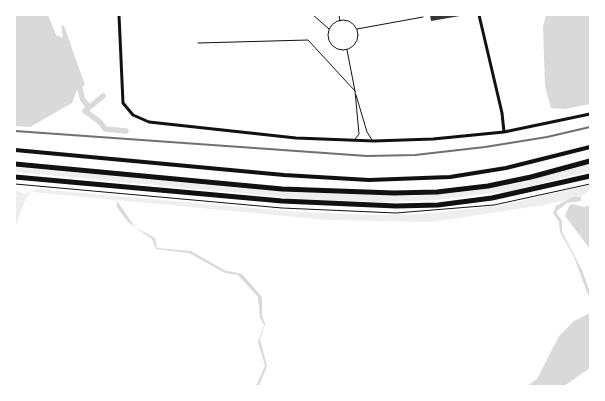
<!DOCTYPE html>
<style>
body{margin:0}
#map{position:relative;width:605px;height:401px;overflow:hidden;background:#fff;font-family:Barlow,sans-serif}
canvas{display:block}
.frame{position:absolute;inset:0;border:16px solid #fff;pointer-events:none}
</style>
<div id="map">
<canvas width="605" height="401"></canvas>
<div class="frame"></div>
</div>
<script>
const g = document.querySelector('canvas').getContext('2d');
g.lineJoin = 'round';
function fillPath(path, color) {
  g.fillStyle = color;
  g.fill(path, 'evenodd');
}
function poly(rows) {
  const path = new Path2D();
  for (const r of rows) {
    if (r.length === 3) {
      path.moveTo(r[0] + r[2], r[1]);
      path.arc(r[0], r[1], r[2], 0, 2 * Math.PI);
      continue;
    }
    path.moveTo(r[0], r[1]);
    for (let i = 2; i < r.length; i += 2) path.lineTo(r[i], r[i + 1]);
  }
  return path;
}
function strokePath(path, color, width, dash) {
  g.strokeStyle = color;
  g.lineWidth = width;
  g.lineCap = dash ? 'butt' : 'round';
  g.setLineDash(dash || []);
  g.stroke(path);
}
const green = poly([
 [590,164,590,171,511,191,435,200,381,202,303,199,15,172,15,167,285,192,406,196,455,193,515,184],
 [590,185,590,190,581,197,544,205,432,222,328,220,32,192,26,198,15,228,15,190,25,194,37,189,299,212,375,215,420,214,498,206]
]);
const water = poly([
 [15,15,48,15,56,35,63,38,61,25,64,26,85,85,77,90,72,103,30,127,15,126],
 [546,15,590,15,590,104,565,109,551,108,545,87,543,27],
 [573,197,581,197,581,201,567,203,556,212,562,221,562,232,582,270,590,292,590,300,574,257,560,232,559,222,553,213,556,206],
 [117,201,135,227,155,238,157,248,191,251,224,270,242,274,262,297,262,315,265,324,260,339,267,366,259,386,256,386,265,366,258,342,264,325,260,318,258,297,238,275,225,273,189,253,156,249,152,239,128,222,117,207],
 [572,204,584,207,590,205,590,249,565,216,569,206],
 [590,313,590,368,564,386,527,386,537,379,559,336,574,321]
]);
const canal = poly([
 [78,83,83,100,89,107],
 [103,96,85,111,100,122,105,129,126,131]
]);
const building = poly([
 [430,15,460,15,460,16,431,21]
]);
const path = poly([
 [15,184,282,208,396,213,494,205,590,184]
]);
const service = poly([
 [313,15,329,29],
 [339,15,340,21],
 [343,35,15],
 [357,29,423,17],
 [198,43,308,40,355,91,359,134,355,139],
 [347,50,355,91],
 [356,95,367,132,372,140]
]);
const minor = poly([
 [119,15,123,103,133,115,149,122,296,138,374,141,433,139,504,132,590,114],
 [479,15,502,113,504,132]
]);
const tertiary = poly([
 [15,150,284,175,369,180,450,177,506,168,590,147]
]);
const motorway = poly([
 [15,164,282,189,394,193,437,192,488,186,531,177,590,161],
 [15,177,282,201,396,206,438,205,492,198,590,176]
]);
const rail = poly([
 [15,131,367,156,415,155,485,147,547,137,590,127]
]);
fillPath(green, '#eee');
fillPath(water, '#d9d9d9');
strokePath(canal, '#d9d9d9', 5.5);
fillPath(building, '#353535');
strokePath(path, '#111', 1);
strokePath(service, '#111', 1);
strokePath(minor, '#111', 3);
strokePath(tertiary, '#111', 4);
strokePath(motorway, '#111', 5);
strokePath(rail, '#707070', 2);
</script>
